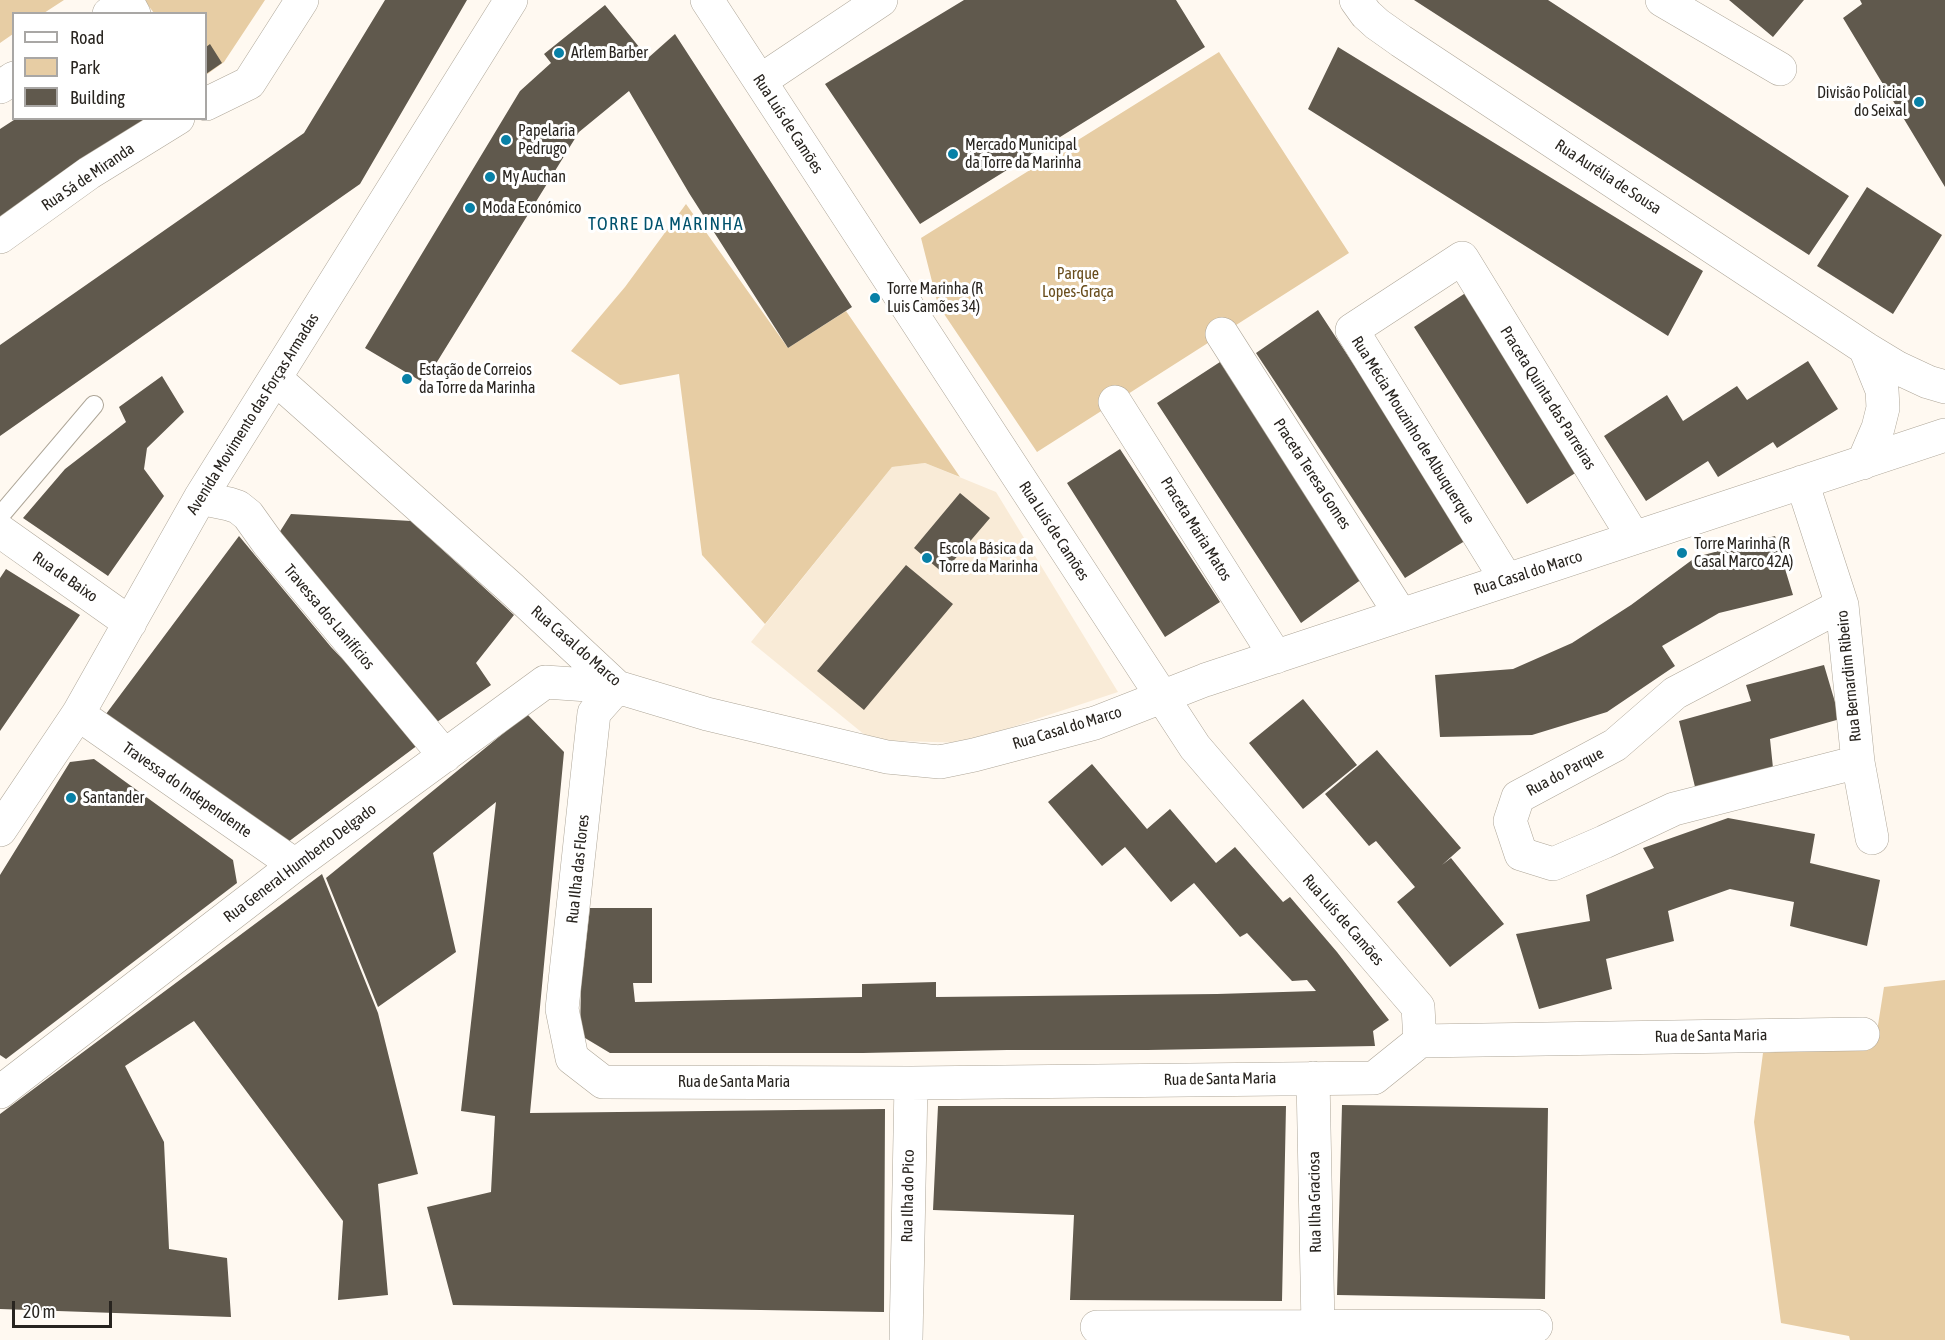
<!DOCTYPE html>
<meta charset="utf-8">
<style>
body{margin:0}
#map{position:relative;width:1945px;height:1340px;overflow:hidden;background:#fff9f1;font-family:"Asap Condensed",sans-serif}
canvas{display:block}
.legend{position:absolute;left:12px;top:12px;width:195px;height:108px;box-sizing:border-box;background:#fff;border:2px solid #a9a7a5;margin:0;padding:8px 10px;list-style:none;font-size:18px;color:#28241f}
.legend li{display:flex;align-items:center;gap:12px;height:30px}
.legend b{width:30px;border:2px solid #a9a7a5}
.scale{position:absolute;left:12px;top:1301px;width:100px;height:27px;box-sizing:border-box;border:3px solid #28241f;border-top:0;padding-left:8px;font-size:18px;line-height:21px;white-space:nowrap;color:#28241f;-webkit-text-stroke:4px #fff;paint-order:stroke}
</style>
<div id="map">
<canvas width="1945" height="1340"></canvas>
<ul class="legend">
<li><b style="height:8px;background:#fff"></b>Road</li>
<li><b style="height:16px;background:#e7cda4"></b>Park</li>
<li><b style="height:16px;background:#60594d"></b>Building</li>
</ul>
<div class="scale">20 m</div>
</div>
<script>
const g = document.querySelector('canvas').getContext('2d');
g.lineJoin = 'round';
function fillPath(path, color) {
  g.fillStyle = color;
  g.fill(path, 'evenodd');
}
function poly(rows) {
  const path = new Path2D();
  for (const r of rows) {
    path.moveTo(r[0], r[1]);
    for (let i = 2; i < r.length; i += 2) path.lineTo(r[i], r[i + 1]);
  }
  return path;
}
function strokePath(path, color, width, dash) {
  g.strokeStyle = color;
  g.lineWidth = width;
  g.lineCap = dash ? 'butt' : 'round';
  g.setLineDash(dash || []);
  g.stroke(path);
}
function drawText(font, color, halo, rows, align = 'center') {
  g.font = font + ' "Asap Condensed",sans-serif';
  g.lineWidth = 6;
  g.setLineDash([]);
  g.textBaseline = 'middle';
  g.strokeStyle = halo;
  g.fillStyle = color;
  for (const [text, x, y, turn = 0] of rows) {
    g.save();
    g.translate(x, y);
    g.rotate((+turn || 0) * Math.PI / 180);
    g.textAlign = isNaN(turn) ? turn : align;
    if (halo) g.strokeText(text, 0, 0);
    g.fillText(text, 0, 0);
    g.restore();
  }
}
const built = poly([
 [925,463,996,492,1118,692,964,743,871,740,751,642,892,467]
]);
const green = poly([
 [0,0,64,0,44,13,14,14,13,34,0,43],
 [144,0,265,0,224,62,206,75,206,14,154,13],
 [1219,52,1349,253,1037,452,938,305,921,238],
 [686,204,788,348,846,311,960,477,925,463,892,467,765,624,702,555,679,374,620,385,571,351,625,287],
 [1945,980,1945,1340,1850,1340,1849,1336,1781,1323,1754,1122,1763,1053,1875,1044,1884,987]
]);
const building = poly([
 [385,0,467,0,360,184,0,436,0,345,304,133],
 [964,0,1176,0,1205,47,920,224,825,84],
 [1414,0,1548,0,1849,196,1809,255],
 [1729,0,1804,0,1773,37],
 [1860,0,1945,0,1945,187,1843,18,1862,4],
 [605,5,648,58,675,34,852,307,788,348,689,193,629,91,579,132,424,383,365,348,520,91,551,63,544,54],
 [210,44,222,63,206,74,206,47],
 [1338,47,1703,271,1668,336,1308,109],
 [17,118,148,118,0,218,0,129],
 [1867,187,1942,235,1893,314,1817,266],
 [1467,292,1580,470,1527,504,1414,327],
 [1318,310,1468,539,1405,578,1256,353],
 [1808,361,1838,409,1777,448,1773,442,1718,477,1708,461,1646,501,1604,436,1667,395,1683,421,1737,386,1747,400],
 [1220,362,1362,579,1301,623,1157,403],
 [162,376,184,412,147,448,144,469,164,496,108,576,23,518,65,469,126,422,119,407],
 [1120,449,1220,602,1165,637,1067,483],
 [960,493,990,518,943,573,914,548],
 [291,514,411,521,514,615,476,663,491,685,437,722,279,533],
 [239,536,331,647,422,742,288,842,103,718],
 [1775,536,1793,595,1719,613,1662,646,1675,666,1607,712,1532,735,1440,737,1435,675,1513,669,1572,643,1631,605,1696,557],
 [906,565,953,604,864,710,817,671],
 [6,569,80,615,0,731,0,578],
 [1824,665,1840,719,1770,739,1773,768,1696,791,1679,721,1751,701,1746,685],
 [1303,699,1357,765,1303,809,1249,743],
 [527,714,564,752,530,1113,885,1109,884,1312,453,1305,427,1207,491,1192,495,1116,461,1111,496,802,433,853,456,952,378,1007,326,878],
 [1377,750,1461,848,1442,865,1451,858,1504,924,1450,967,1397,902,1415,887,1376,841,1369,846,1325,794],
 [94,759,233,860,237,883,6,1059,0,1055,0,875,70,762],
 [1092,764,1147,829,1170,809,1216,863,1235,847,1283,902,1290,897,1337,952,1389,1020,1373,1031,1375,1046,1148,1050,1007,1050,863,1053,610,1053,580,1035,581,984,590,908,652,908,652,983,633,983,635,1002,862,997,862,984,936,982,936,997,1217,994,1316,991,1307,980,1292,981,1247,933,1240,937,1194,883,1171,902,1125,847,1102,866,1048,802],
 [1728,818,1815,834,1810,863,1880,880,1867,946,1790,926,1794,902,1730,889,1668,911,1674,941,1606,959,1612,989,1539,1009,1516,934,1590,921,1586,895,1654,868,1643,848],
 [322,874,378,1013,418,1174,378,1184,388,1295,338,1300,343,1221,194,1021,125,1066,164,1142,169,1249,227,1258,231,1317,0,1309,0,1114],
 [1342,1105,1548,1108,1545,1299,1337,1295],
 [938,1106,1286,1106,1282,1301,1070,1300,1074,1215,933,1210]
]);
const service = poly([
 [0,516,94,405]
]);
const minor = poly([
 [707,0,1195,747,1418,1007,1420,1041],
 [1356,0,1366,14,1377,24,1401,41,1865,348,1898,368,1928,382,1945,387],
 [1662,0,1780,69],
 [109,14,127,1,134,14],
 [760,81,881,0],
 [0,87,14,78],
 [206,104,249,83,302,0],
 [0,237,89,173,178,118],
 [1222,334,1401,615],
 [275,378,511,588,617,687,707,714,887,757,940,762,974,755,1095,723,1205,680,1945,435],
 [1115,402,1276,657],
 [1863,463,1878,428,1883,408,1882,390,1865,348],
 [1802,482,1842,605,1858,762,1872,838],
 [200,498,229,504,238,507,248,515,268,543,445,756],
 [0,531,130,623],
 [1506,579,1352,330,1462,258,1634,538],
 [1842,605,1675,693,1615,745,1518,797,1510,821,1521,854,1553,864,1604,842,1674,809,1858,762],
 [617,687,594,713,562,1009,572,1058,603,1082,911,1083,1374,1078,1420,1041,1863,1034],
 [78,714,295,865],
 [0,830,78,714,200,498,511,0],
 [1313,1078,1318,1326],
 [0,1092,295,865,545,682,617,687],
 [1097,1327,1536,1326],
 [906,1340,911,1083]
]);
const markers = [
 [559,53,6,"#0880a6"],
 [1919,102,6,"#0880a6"],
 [506,140,6,"#0880a6"],
 [953,154,6,"#0880a6"],
 [490,177,6,"#0880a6"],
 [470,208,6,"#0880a6"],
 [875,298,6,"#0880a6"],
 [407,379,6,"#0880a6"],
 [1682,553,6,"#0880a6"],
 [927,558,6,"#0880a6"],
 [71,798,6,"#0880a6"]
];
const poiNames = [
 ["Arlem Barber",571,53],
 ["Divisão Policial",1907,93,"right"],
 ["do Seixal",1907,111,"right"],
 ["Papelaria",518,131],
 ["Pedrugo",518,149],
 ["Mercado Municipal",965,145],
 ["da Torre da Marinha",965,163],
 ["My Auchan",502,177],
 ["Moda Económico",482,208],
 ["Torre Marinha (R",887,289],
 ["Luis Camões 34)",887,307],
 ["Estação de Correios",419,370],
 ["da Torre da Marinha",419,388],
 ["Torre Marinha (R",1694,544],
 ["Casal Marco 42A)",1694,562],
 ["Escola Básica da",939,549],
 ["Torre da Marinha",939,567],
 ["Santander",83,798]
];
const streetNames = [
 ["Rua Luís de Camões",788,124,57],
 ["Rua Sá de Miranda",88,177,-34],
 ["Rua Aurélia de Sousa",1608,177,33],
 ["Praceta Quinta das Parreiras",1548,398,58],
 ["Avenida Movimento das Forças Armadas",253,414,-58],
 ["Rua Mécia Mouzinho de Albuquerque",1413,430,58],
 ["Praceta Teresa Gomes",1312,474,57],
 ["Praceta Maria Matos",1196,529,58],
 ["Rua Luís de Camões",1054,531,57],
 ["Rua Casal do Marco",1528,573,-18],
 ["Rua de Baixo",65,577,35],
 ["Travessa dos Lanifícios",329,617,50],
 ["Rua Casal do Marco",576,646,41],
 ["Rua Bernardim Ribeiro",1849,676,-96],
 ["Rua Casal do Marco",1067,728,-17],
 ["Rua do Parque",1565,772,-28],
 ["Travessa do Independente",187,790,35],
 ["Rua General Humberto Delgado",300,863,-37],
 ["Rua Ilha das Flores",578,869,-84],
 ["Rua Luís de Camões",1343,920,49],
 ["Rua de Santa Maria",1711,1036,-1],
 ["Rua de Santa Maria",1220,1079,-1],
 ["Rua de Santa Maria",734,1082],
 ["Rua Ilha do Pico",908,1196,-89],
 ["Rua Ilha Graciosa",1315,1202,-91]
];
const parkNames = [
 ["Parque",1078,274],
 ["Lopes-Graça",1078,292]
];
const neighbourhoodNames = [
 ["TORRE DA MARINHA",666,224]
];
fillPath(built, '#f9ebd7');
fillPath(green, '#e7cda4');
fillPath(building, '#60594d');
strokePath(service, '#aea698', 20);
strokePath(minor, '#aea698', 34);
strokePath(service, '#fff', 18);
strokePath(minor, '#fff', 33);
for (const [x, y, r, color] of markers) {
  const dot = new Path2D();
  dot.arc(x, y, r, 0, 2 * Math.PI);
  g.fillStyle = color;
  g.fill(dot);
  strokePath(dot, '#fff', 2);
}
drawText('16px', '#28241f', '#fff', poiNames, 'left');
drawText('16px', '#28241f', '#fff', streetNames);
drawText('16px', '#684c1b', '#fff', parkNames);
g.letterSpacing = '1.5px';
drawText('18px', '#01526d', '#fff', neighbourhoodNames);
g.letterSpacing = '0px';
</script>
